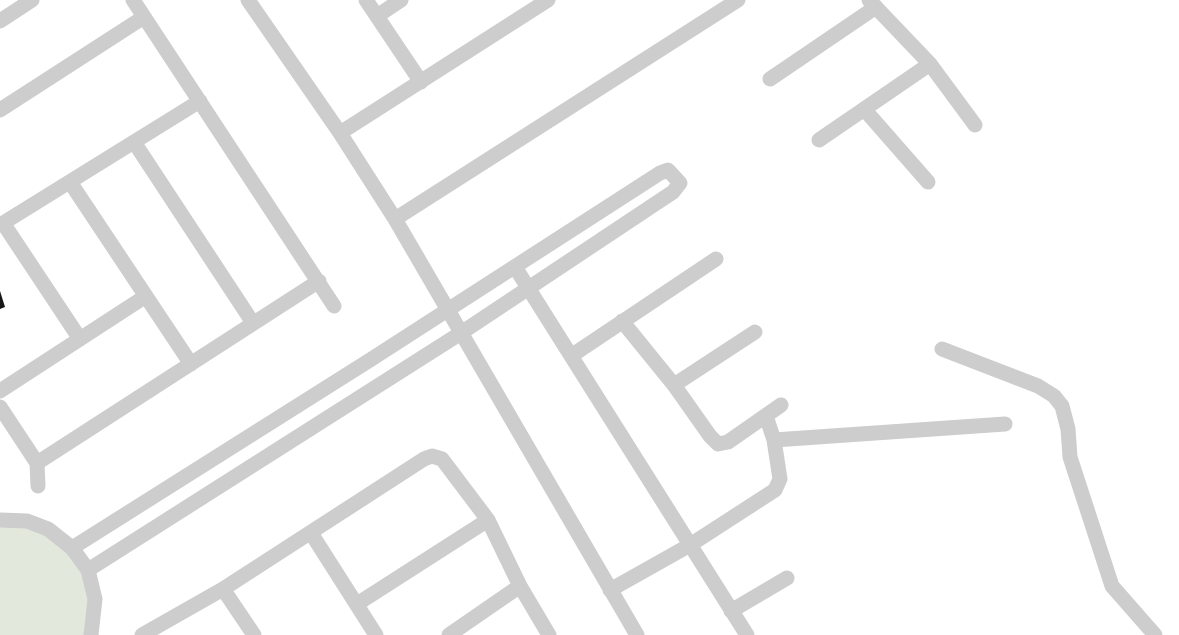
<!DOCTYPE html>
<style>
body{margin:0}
canvas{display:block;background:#fff}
</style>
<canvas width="1179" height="635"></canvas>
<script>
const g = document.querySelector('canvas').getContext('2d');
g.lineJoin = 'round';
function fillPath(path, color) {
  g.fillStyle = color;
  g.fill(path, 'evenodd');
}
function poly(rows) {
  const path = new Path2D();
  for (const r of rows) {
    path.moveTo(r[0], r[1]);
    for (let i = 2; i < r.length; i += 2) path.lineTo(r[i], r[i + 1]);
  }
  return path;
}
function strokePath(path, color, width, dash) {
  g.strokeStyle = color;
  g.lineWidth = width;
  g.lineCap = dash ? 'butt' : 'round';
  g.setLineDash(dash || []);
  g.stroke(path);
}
const green = poly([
 [0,517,28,522,75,559,87,587,90,617,86,635,0,635]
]);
const building = poly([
 [0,291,5,307,0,309]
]);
const street = poly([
 [133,0,334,306],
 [248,0,340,133,395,219,637,635],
 [366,0,421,82],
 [869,0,930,64,975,125],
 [377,16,401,0],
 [0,21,32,0],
 [770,79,876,7],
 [864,109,928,182],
 [0,110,144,17],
 [340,133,548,0],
 [819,140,930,64],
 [134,142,253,323],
 [70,182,191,364],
 [395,219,738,0],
 [3,223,80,339],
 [0,225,200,101],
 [515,267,747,635],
 [622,321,674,385,710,436,718,444,728,442,781,405],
 [942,349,1038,386,1054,396,1062,406,1068,429,1070,457,1112,586,1155,635],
 [571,356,716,259],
 [674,385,755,332],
 [0,391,146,296],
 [0,407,37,463,38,486],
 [774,440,1005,424],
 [37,463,319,281],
 [0,520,27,521,48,529,72,548,88,570,95,599,91,635],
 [311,533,376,635],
 [72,548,370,360,660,173,668,170,680,183,673,192,461,333,88,570],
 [223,589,254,635],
 [610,590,690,545,775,490,780,479,774,440,766,416],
 [357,604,488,520],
 [731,611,787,578],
 [142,635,223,589,424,459,432,456,442,459,488,520,520,586,549,635],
 [449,635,520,586]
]);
fillPath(green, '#e3e8dc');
fillPath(building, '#171717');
strokePath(street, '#cdcdcd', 15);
</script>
